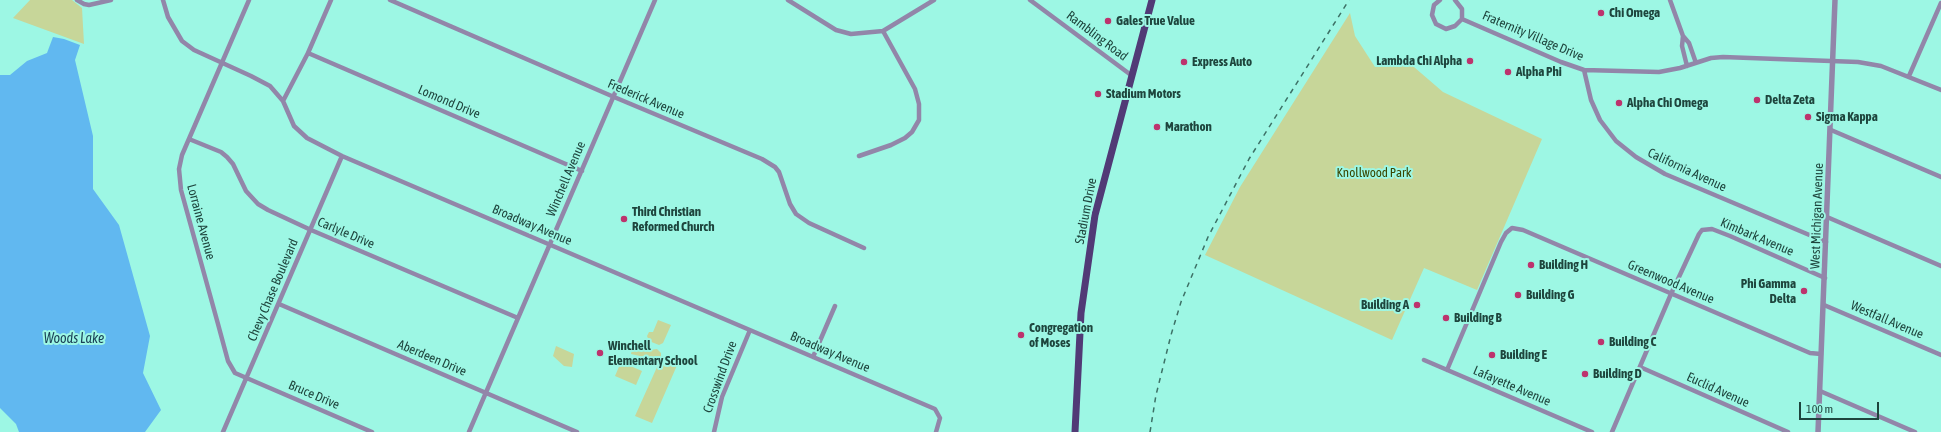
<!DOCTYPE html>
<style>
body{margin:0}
#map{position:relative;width:1941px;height:432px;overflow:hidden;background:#9df7e4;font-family:"Asap Condensed",sans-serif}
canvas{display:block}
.scale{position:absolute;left:1799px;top:402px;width:80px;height:18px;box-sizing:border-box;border:2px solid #1e453d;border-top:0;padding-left:5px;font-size:12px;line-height:14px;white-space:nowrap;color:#1e453d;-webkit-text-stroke:3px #9df7e4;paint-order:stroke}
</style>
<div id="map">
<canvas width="1941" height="432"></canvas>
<div class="scale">100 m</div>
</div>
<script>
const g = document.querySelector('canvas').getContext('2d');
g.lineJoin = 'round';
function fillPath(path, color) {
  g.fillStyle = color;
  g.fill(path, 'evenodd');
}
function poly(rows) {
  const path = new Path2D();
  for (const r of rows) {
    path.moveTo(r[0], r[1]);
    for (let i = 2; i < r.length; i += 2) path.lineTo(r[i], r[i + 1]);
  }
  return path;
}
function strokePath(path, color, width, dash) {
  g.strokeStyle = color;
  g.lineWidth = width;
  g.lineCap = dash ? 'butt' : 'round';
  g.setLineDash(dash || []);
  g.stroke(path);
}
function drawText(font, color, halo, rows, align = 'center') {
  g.font = font + ' "Asap Condensed",sans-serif';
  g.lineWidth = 4;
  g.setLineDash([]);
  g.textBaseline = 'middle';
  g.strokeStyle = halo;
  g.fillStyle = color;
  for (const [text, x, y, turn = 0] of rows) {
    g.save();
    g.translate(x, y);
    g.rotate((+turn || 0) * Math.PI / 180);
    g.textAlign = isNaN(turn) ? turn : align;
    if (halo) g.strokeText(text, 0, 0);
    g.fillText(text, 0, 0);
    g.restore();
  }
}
const green = poly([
 [30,0,72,0,82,8,84,44,13,18],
 [1350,13,1355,36,1375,67,1407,61,1443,92,1542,139,1477,290,1424,268,1392,340,1205,255,1240,187],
 [658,320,671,325,663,343,659,345,649,341,647,336,649,332,653,332],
 [636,341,642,342,643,351,657,349,661,353,661,356,658,359,651,358,646,360,640,356,631,354,633,345],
 [556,346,574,354,572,367,564,366,553,356],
 [662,356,678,363,652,423,635,416],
 [621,362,642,371,636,385,615,376]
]);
const water = poly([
 [53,37,64,39,80,45,75,60,93,136,93,189,119,225,150,336,143,373,161,410,145,432,19,432,16,424,0,408,0,75,10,75,27,61,47,53],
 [1538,350,1544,352,1539,363,1533,361]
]);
const minor = poly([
 [77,0,84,4,89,5,111,0],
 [163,0,168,17,182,41,194,50,251,76,270,86,283,101,294,126,307,138,342,156,935,409,940,418,936,432],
 [249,0,182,155,179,169,181,190,218,324,228,361,235,373,372,432],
 [390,0,614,97,762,159,775,167,779,172,790,204,796,214,809,223,864,248],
 [788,0,836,30,851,34,883,31,934,0],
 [1030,0,1131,75],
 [1440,0,1434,5,1432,15,1436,24,1446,29,1455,26,1462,19,1462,9,1455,0],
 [1670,0,1683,36,1689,43,1696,63],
 [1462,19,1561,62,1584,70,1659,72,1680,68,1711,58,1723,57,1858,62,1881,66,1941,90],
 [1683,36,1682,46,1687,66],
 [308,53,582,171],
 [1584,70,1591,100,1600,120,1616,141,1636,157,1665,174,1826,242],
 [1909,76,1941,3],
 [283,101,308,53,331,0],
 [1831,130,1941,177],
 [189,139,221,152,227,157,233,164,246,191,258,204,268,210,311,230,518,318],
 [859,156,891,145,905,138,912,132,919,120,919,104,915,89,883,31],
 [1827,217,1941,266],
 [279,304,577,432],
 [1824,305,1941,355],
 [813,357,835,306],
 [1424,360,1592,432],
 [1640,367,1788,432],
 [1447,370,1501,242,1506,233,1512,228,1523,230,1810,353,1821,354],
 [1820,391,1915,432],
 [223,432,342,156],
 [469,432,655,0],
 [714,432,722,397,750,330],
 [1612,432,1671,294,1699,234,1702,230,1712,229,1730,236,1825,278]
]);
const tertiary = poly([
 [1818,432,1835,0]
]);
const primary = poly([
 [1075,432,1081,313,1095,215,1152,0]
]);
const rail = poly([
 [1150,432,1156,395,1171,335,1181,302,1208,237,1249,159,1349,0]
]);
const markers = [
 [1601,13,4,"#bd336d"],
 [1108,21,4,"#bd336d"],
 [1470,61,4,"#bd336d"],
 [1184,62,4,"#bd336d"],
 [1508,72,4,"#bd336d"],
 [1098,94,4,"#bd336d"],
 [1757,100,4,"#bd336d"],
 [1619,103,4,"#bd336d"],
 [1808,117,4,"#bd336d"],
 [1157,127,4,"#bd336d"],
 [624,219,4,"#bd336d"],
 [1531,265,4,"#bd336d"],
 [1804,291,4,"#bd336d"],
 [1518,295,4,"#bd336d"],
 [1417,305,4,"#bd336d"],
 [1446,318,4,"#bd336d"],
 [1021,335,4,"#bd336d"],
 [1601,342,4,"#bd336d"],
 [600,353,4,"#bd336d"],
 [1492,355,4,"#bd336d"],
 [1585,374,4,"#bd336d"]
];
const poiNames = [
 ["Chi Omega",1609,13],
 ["Gales True Value",1116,21],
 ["Lambda Chi Alpha",1462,61,"right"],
 ["Express Auto",1192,62],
 ["Alpha Phi",1516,72],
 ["Stadium Motors",1106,94],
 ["Delta Zeta",1765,100],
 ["Alpha Chi Omega",1627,103],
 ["Sigma Kappa",1816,117],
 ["Marathon",1165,127],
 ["Third Christian",632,212],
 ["Reformed Church",632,227],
 ["Building H",1539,265],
 ["Phi Gamma",1796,284,"right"],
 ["Delta",1796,299,"right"],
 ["Building G",1526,295],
 ["Building A",1409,305,"right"],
 ["Building B",1454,318],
 ["Congregation",1029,328],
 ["of Moses",1029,343],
 ["Building C",1609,342],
 ["Winchell",608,346],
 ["Elementary School",608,361],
 ["Building E",1500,355],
 ["Building D",1593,374]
];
const streetNames = [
 ["Rambling Road",1097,36,37],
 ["Fraternity Village Drive",1533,36,23],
 ["Frederick Avenue",646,99,23],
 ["Lomond Drive",449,102,23],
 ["California Avenue",1687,170,25],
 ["Winchell Avenue",566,179,-67],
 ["Stadium Drive",1086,211,-79],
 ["West Michigan Avenue",1817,216,-88],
 ["Lorraine Avenue",201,222,75],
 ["Broadway Avenue",532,225,23],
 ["Carlyle Drive",346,233,23],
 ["Kimbark Avenue",1757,237,23],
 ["Greenwood Avenue",1671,282,23],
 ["Chevy Chase Boulevard",273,290,-67],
 ["Westfall Avenue",1887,320,23],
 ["Broadway Avenue",830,352,23],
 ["Aberdeen Drive",432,358,23],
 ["Crosswind Drive",720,377,-70],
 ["Lafayette Avenue",1512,386,23],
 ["Euclid Avenue",1718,390,24],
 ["Bruce Drive",314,395,23]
];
const parkNames = [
 ["Knollwood Park",1374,173]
];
const waterNames = [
 ["Woods Lake",74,339]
];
fillPath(green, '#c7d699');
fillPath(water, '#61b8f0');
strokePath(minor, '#9286a9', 4.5);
strokePath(tertiary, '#9286a9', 5.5);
strokePath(primary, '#513a76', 7);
strokePath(rail, '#3d7166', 1.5, [5, 5]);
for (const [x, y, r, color] of markers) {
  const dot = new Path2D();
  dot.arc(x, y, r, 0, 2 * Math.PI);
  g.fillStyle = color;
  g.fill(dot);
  strokePath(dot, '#9df7e4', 1.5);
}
drawText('bold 13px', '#1e453d', '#9df7e4', poiNames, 'left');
drawText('13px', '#1e453d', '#9df7e4', streetNames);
drawText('13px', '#3a4500', '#9df7e4', parkNames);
drawText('italic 14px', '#193e55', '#9df7e4', waterNames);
</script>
